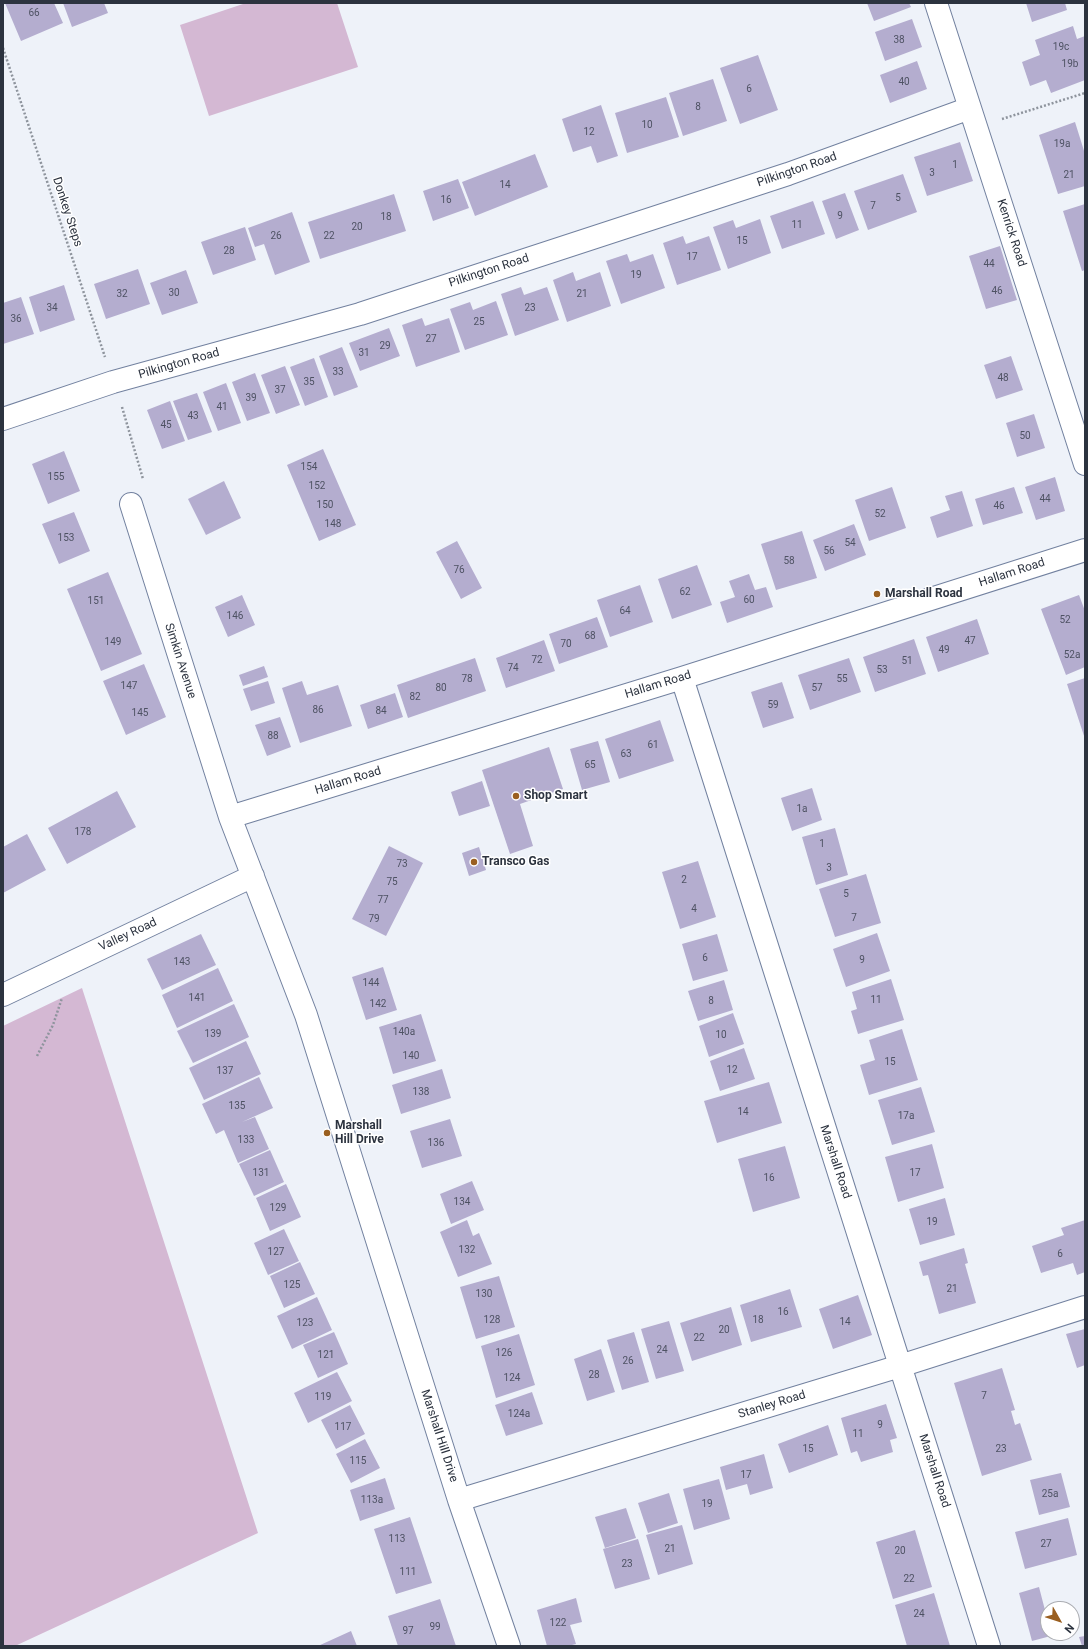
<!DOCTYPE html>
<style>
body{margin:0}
#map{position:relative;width:1088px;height:1649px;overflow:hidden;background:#eef2f9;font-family:Roboto,sans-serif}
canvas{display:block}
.frame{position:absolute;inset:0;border:4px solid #2c333f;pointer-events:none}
.north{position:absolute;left:1040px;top:1601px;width:40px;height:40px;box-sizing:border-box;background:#fff;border:1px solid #abadb2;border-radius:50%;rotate:129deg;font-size:11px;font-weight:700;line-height:16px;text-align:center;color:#2c333f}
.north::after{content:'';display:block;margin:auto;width:14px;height:18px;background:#9a5f20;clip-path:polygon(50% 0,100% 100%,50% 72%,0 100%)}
</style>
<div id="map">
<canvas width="1088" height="1649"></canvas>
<div class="frame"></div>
<div class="north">N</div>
</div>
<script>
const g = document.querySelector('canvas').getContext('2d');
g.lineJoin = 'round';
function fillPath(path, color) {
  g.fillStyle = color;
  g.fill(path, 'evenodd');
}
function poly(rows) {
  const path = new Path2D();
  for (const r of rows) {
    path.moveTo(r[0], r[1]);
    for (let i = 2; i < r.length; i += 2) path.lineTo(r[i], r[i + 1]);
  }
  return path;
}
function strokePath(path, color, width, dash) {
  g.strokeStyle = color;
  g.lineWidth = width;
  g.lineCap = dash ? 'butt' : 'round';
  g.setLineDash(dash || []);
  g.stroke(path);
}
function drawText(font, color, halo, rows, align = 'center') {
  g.font = font + ' Roboto,sans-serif';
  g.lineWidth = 3;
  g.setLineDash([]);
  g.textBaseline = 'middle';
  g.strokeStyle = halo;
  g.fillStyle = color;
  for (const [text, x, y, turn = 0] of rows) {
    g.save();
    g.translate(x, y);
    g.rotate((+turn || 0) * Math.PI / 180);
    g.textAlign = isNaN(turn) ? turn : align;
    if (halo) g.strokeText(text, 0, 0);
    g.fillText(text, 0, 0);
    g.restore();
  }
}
const green = poly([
 [246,3,337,3,358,67,209,116,180,25],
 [82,988,258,1533,15,1646,3,1646,3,1026]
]);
const building = poly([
 [5,3,54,3,63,23,21,41],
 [63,3,104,3,108,13,72,27],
 [867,3,909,3,911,7,874,21],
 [1026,3,1065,3,1067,10,1032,22],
 [912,19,922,47,885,61,875,32],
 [1073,26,1077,39,1085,36,1085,80,1051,93,1046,80,1030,86,1022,62,1040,55,1035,40],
 [758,55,778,110,740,124,720,68],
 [917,61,927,89,890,103,880,75],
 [713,79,727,121,683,136,669,93],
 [666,97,679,137,627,153,615,113],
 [601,105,618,156,597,163,591,146,573,152,562,119],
 [1075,122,1085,154,1085,186,1058,194,1039,135],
 [960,142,973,181,927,196,914,157],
 [535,154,548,187,475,216,462,182],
 [903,174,917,212,868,230,854,191],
 [458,179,469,208,433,221,423,191],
 [845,193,859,230,836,239,822,201],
 [394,194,406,231,320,259,308,222],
 [813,201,825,234,782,249,770,216],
 [1085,204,1085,270,1082,271,1063,211],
 [292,212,310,262,275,275,264,244,255,247,248,228],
 [760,219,771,253,728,269,713,227,733,220,736,228],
 [245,227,256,260,213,275,201,242],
 [683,236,686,244,709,236,721,270,677,285,663,243],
 [1000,246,1017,300,986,309,969,256],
 [627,254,630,262,653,254,665,288,621,304,606,261],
 [138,269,150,304,106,319,94,284],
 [186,270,198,303,162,315,150,283],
 [573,272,576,281,600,272,611,306,567,322,553,280],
 [64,285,75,320,40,332,29,297],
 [521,287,524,295,547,287,559,320,515,336,501,294],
 [21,297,34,334,3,344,3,303],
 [496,301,508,335,465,350,450,309,470,302,473,310],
 [422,318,425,326,449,318,460,352,416,367,402,325],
 [389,328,400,356,360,371,349,343],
 [342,347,358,387,334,396,319,356],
 [1011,356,1023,390,996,399,984,365],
 [314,358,328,397,305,406,290,367],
 [285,366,300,405,276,414,261,375],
 [255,373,270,413,247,421,232,382],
 [226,383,241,423,218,431,203,392],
 [197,393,212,432,188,440,173,401],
 [170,401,185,441,162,449,147,410],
 [1034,414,1045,448,1017,457,1006,423],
 [323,449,356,525,319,541,287,465],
 [64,451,80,491,48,504,32,464],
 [1055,477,1065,511,1036,520,1025,487],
 [224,481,241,518,206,535,188,499],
 [892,487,906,528,869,541,855,500],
 [1014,487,1023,513,983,525,975,499],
 [962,491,973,526,937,538,930,517,950,510,945,496],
 [74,512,90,551,59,564,42,524],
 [854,524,866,555,825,571,813,540],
 [802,531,817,578,776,590,761,544],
 [457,541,482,588,461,599,436,552],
 [697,565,712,605,672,619,658,579],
 [108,572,142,654,101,671,67,589],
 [749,574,755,590,766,587,773,607,727,623,720,602,735,597,729,581],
 [640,585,653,622,610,637,597,600],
 [242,595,255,625,228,637,215,607],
 [1079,595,1085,611,1085,667,1066,675,1041,609],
 [597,617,608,647,559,664,549,634],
 [977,619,989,654,938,672,926,637],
 [914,639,926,674,875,692,863,657],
 [544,640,555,671,506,688,496,658],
 [475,658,486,691,408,718,397,685],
 [849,658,861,692,810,710,798,675],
 [144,664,166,717,126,735,103,681],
 [264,666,268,677,243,686,239,675],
 [1085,678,1085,739,1067,684],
 [268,681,275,703,251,711,243,689],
 [302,681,307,695,338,685,352,726,300,743,282,688],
 [782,682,794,718,763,728,751,692],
 [395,693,403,717,368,729,360,705],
 [280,717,291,747,267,756,255,725],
 [660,720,674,761,619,779,605,739],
 [598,741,610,782,582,790,570,749],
 [549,747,563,789,520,804,533,846,510,854,482,770],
 [482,781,490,806,459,816,451,792],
 [812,788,822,820,792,831,781,798],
 [117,791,136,827,67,864,48,828],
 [835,828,848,875,816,885,802,837],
 [27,834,46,870,3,893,3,847],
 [389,846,423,863,386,936,352,919],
 [479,847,486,870,469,876,462,853],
 [698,861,716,917,680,929,662,872],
 [866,874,881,923,835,937,819,889],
 [877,933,890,971,846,987,833,949],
 [201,934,216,965,162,990,147,959],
 [717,934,728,971,693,981,682,944],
 [383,967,397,1010,366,1020,352,977],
 [218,968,233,1001,177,1028,162,995],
 [891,979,904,1020,858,1034,851,1011,857,1009,852,992],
 [724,980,733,1010,698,1021,688,991],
 [234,1004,249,1037,193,1063,177,1031],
 [733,1013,744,1044,709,1057,699,1026],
 [421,1014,436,1061,393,1074,379,1027],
 [902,1029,918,1080,869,1095,860,1065,875,1060,869,1040],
 [246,1041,261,1074,204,1100,189,1068],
 [744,1048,755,1079,720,1091,710,1061],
 [442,1069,451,1098,401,1114,392,1085],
 [259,1077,273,1108,242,1122,255,1117,269,1149,238,1163,224,1130,216,1134,202,1104],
 [769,1082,782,1123,717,1143,704,1101],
 [921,1087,935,1132,892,1145,878,1100],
 [450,1119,462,1156,422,1168,410,1131],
 [932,1144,944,1188,898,1202,885,1157],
 [785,1146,800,1198,753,1212,738,1159],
 [270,1150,284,1182,254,1196,239,1164],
 [472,1181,484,1210,451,1224,440,1194],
 [286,1184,301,1217,270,1231,256,1198],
 [945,1198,955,1235,920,1245,909,1209],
 [467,1220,473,1236,479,1233,492,1264,458,1277,440,1232],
 [1085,1220,1085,1272,1077,1275,1073,1263,1041,1273,1032,1246,1064,1235,1061,1228],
 [284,1229,299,1261,268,1275,254,1243],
 [964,1248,968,1263,965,1264,976,1303,939,1314,928,1275,923,1276,919,1262],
 [300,1262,315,1294,284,1308,270,1276],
 [499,1276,515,1327,476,1339,460,1287],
 [790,1289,802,1327,751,1342,740,1305],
 [858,1295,872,1335,833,1349,819,1309],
 [317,1297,332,1330,292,1349,277,1316],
 [731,1307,742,1345,692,1361,680,1323],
 [669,1321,684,1371,656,1379,641,1329],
 [1085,1329,1085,1365,1077,1368,1066,1334],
 [334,1332,348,1364,318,1378,303,1345],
 [634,1332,649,1382,622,1390,607,1340],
 [519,1334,535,1385,496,1398,481,1346],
 [601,1349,615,1392,587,1401,574,1359],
 [1002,1368,1015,1410,1011,1411,1015,1425,1020,1423,1032,1460,982,1476,954,1383],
 [337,1372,352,1401,308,1423,294,1393],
 [532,1392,543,1424,506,1436,495,1405],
 [886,1404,897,1438,890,1440,893,1452,861,1462,857,1451,851,1453,841,1418],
 [350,1405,365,1434,336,1449,321,1420],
 [828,1425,838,1455,789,1473,778,1444],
 [365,1439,380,1468,351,1483,336,1454],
 [764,1454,773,1488,750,1495,747,1484,726,1490,720,1467],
 [1061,1473,1070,1507,1039,1515,1030,1480],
 [385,1478,395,1509,360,1521,350,1490],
 [719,1479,730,1519,694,1530,683,1489],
 [669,1493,678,1523,648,1533,638,1503],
 [626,1508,636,1538,605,1548,595,1517],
 [410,1517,432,1583,396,1594,374,1529],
 [1068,1518,1077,1555,1025,1569,1015,1532],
 [682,1525,693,1564,658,1575,646,1535],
 [915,1530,932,1587,893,1599,876,1542],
 [638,1539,650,1579,615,1589,603,1549],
 [1039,1587,1046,1614,1048,1613,1048,1633,1062,1633,1032,1641,1019,1593],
 [934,1593,950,1646,907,1646,895,1605],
 [576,1598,582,1622,570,1625,576,1644,568,1646,547,1646,537,1610],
 [440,1599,456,1646,398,1646,388,1616],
 [351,1631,357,1646,318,1646],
 [1085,1636,1085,1646,1082,1646,1079,1637]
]);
const path = poly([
 [3,48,105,357],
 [1002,119,1085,93],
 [122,407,143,479],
 [37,1056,53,1025,62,998]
]);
const minor = poly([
 [936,3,1085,464],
 [3,419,113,382,360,314,788,174,970,108],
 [131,504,230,817,306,1015,459,1500,509,1646],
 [682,678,989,1646],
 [230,817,682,678,1085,550],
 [3,995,253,876],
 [459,1500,900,1366,1085,1307]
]);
const markers = [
 [877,594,4,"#9a5f20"],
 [516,796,4,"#9a5f20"],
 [474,862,4,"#9a5f20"],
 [327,1133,4,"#9a5f20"]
];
const numberNames = [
 ["66",34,13],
 ["38",899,40],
 ["19c",1061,47],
 ["19b",1070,64],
 ["40",904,82],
 ["6",749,89],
 ["8",698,107],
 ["10",647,125],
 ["12",589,132],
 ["19a",1062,144],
 ["1",955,165],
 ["3",932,173],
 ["21",1069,175],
 ["14",505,185],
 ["5",898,198],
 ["16",446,200],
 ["7",873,206],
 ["9",840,216],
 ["18",386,217],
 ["11",797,225],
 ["20",357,227],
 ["26",276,236],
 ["22",329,236],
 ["15",742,241],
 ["28",229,251],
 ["17",692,257],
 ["44",989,264],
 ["19",636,275],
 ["46",997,291],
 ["30",174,293],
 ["32",122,294],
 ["21",582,294],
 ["34",52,308],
 ["23",530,308],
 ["36",16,319],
 ["25",479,322],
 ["27",431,339],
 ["29",385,346],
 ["31",364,353],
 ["33",338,372],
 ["48",1003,378],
 ["35",309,382],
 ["37",280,390],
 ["39",251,398],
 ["41",222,407],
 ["43",193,416],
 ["45",166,425],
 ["50",1025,436],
 ["154",309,467],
 ["155",56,477],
 ["152",317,486],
 ["44",1045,499],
 ["150",325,505],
 ["46",999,506],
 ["52",880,514],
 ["148",333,524],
 ["153",66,538],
 ["54",850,543],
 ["56",829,551],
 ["58",789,561],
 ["76",459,570],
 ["62",685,592],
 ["60",749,600],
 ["151",96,601],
 ["64",625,611],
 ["146",235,616],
 ["52",1065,620],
 ["68",590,636],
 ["47",970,641],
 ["149",113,642],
 ["70",566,644],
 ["49",944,650],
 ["52a",1072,655],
 ["72",537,660],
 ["51",907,661],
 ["74",513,668],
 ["53",882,670],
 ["78",467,679],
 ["55",842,679],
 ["147",129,686],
 ["80",441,688],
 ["57",817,688],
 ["82",415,697],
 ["59",773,705],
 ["86",318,710],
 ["84",381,711],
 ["145",140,713],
 ["88",273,736],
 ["61",653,745],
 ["63",626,754],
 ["65",590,765],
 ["1a",802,809],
 ["178",83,832],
 ["1",822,844],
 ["73",402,864],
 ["3",829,868],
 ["2",684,880],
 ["75",392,882],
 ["5",846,894],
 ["77",383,900],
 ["4",694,909],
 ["7",854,918],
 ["79",374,919],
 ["6",705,958],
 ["9",862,960],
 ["143",182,962],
 ["144",371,983],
 ["141",197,998],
 ["11",876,1000],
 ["8",711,1001],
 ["142",378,1004],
 ["140a",404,1032],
 ["139",213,1034],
 ["10",721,1035],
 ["140",411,1056],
 ["15",890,1062],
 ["12",732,1070],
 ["137",225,1071],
 ["138",421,1092],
 ["135",237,1106],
 ["14",743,1112],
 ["17a",906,1116],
 ["133",246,1140],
 ["136",436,1143],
 ["131",261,1173],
 ["17",915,1173],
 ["16",769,1178],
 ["134",462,1202],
 ["129",278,1208],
 ["19",932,1222],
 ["132",467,1250],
 ["127",276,1252],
 ["6",1060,1254],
 ["125",292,1285],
 ["21",952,1289],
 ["130",484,1294],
 ["16",783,1312],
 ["128",492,1320],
 ["18",758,1320],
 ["14",845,1322],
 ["123",305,1323],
 ["20",724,1330],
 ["22",699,1338],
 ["24",662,1350],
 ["126",504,1353],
 ["121",326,1355],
 ["26",628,1361],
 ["28",594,1375],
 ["124",512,1378],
 ["7",984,1396],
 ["119",323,1397],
 ["124a",519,1414],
 ["9",880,1425],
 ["117",343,1427],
 ["11",858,1434],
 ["15",808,1449],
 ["23",1001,1449],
 ["115",358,1461],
 ["17",746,1475],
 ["25a",1050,1494],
 ["113a",372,1500],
 ["19",707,1504],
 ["113",397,1539],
 ["27",1046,1544],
 ["21",670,1549],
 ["20",900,1551],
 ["23",627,1564],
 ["111",408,1572],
 ["22",909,1579],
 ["24",919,1614],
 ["122",558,1623],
 ["99",435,1627],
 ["97",408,1631]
];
const streetNames = [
 ["Pilkington Road",797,170,-19],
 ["Donkey Steps",67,212,72],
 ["Kenrick Road",1011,233,72],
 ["Pilkington Road",489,271,-18],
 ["Pilkington Road",179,364,-16],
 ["Hallam Road",1012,573,-18],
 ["Simkin Avenue",180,661,72],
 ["Hallam Road",658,685,-17],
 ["Hallam Road",348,781,-17],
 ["Valley Road",128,935,-25],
 ["Marshall Road",835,1162,72],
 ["Stanley Road",772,1405,-17],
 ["Marshall Hill Drive",439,1436,72],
 ["Marshall Road",934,1471,72]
];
const poiNames = [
 ["Marshall Road",885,594],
 ["Shop Smart",524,796],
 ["Transco Gas",482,862],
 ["Marshall",335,1126],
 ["Hill Drive",335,1140]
];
fillPath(green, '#d4b8d3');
fillPath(building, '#b4adcf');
strokePath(minor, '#72819f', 24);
strokePath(path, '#8e949d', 2.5, [2, 2]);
strokePath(minor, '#fff', 22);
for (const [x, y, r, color] of markers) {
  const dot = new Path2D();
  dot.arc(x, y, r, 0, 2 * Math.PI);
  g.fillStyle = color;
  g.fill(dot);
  strokePath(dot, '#fff', 1.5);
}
drawText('10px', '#4e5263', null, numberNames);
drawText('12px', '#2c333f', '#fff', streetNames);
drawText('bold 12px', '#2c333f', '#fff', poiNames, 'left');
</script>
